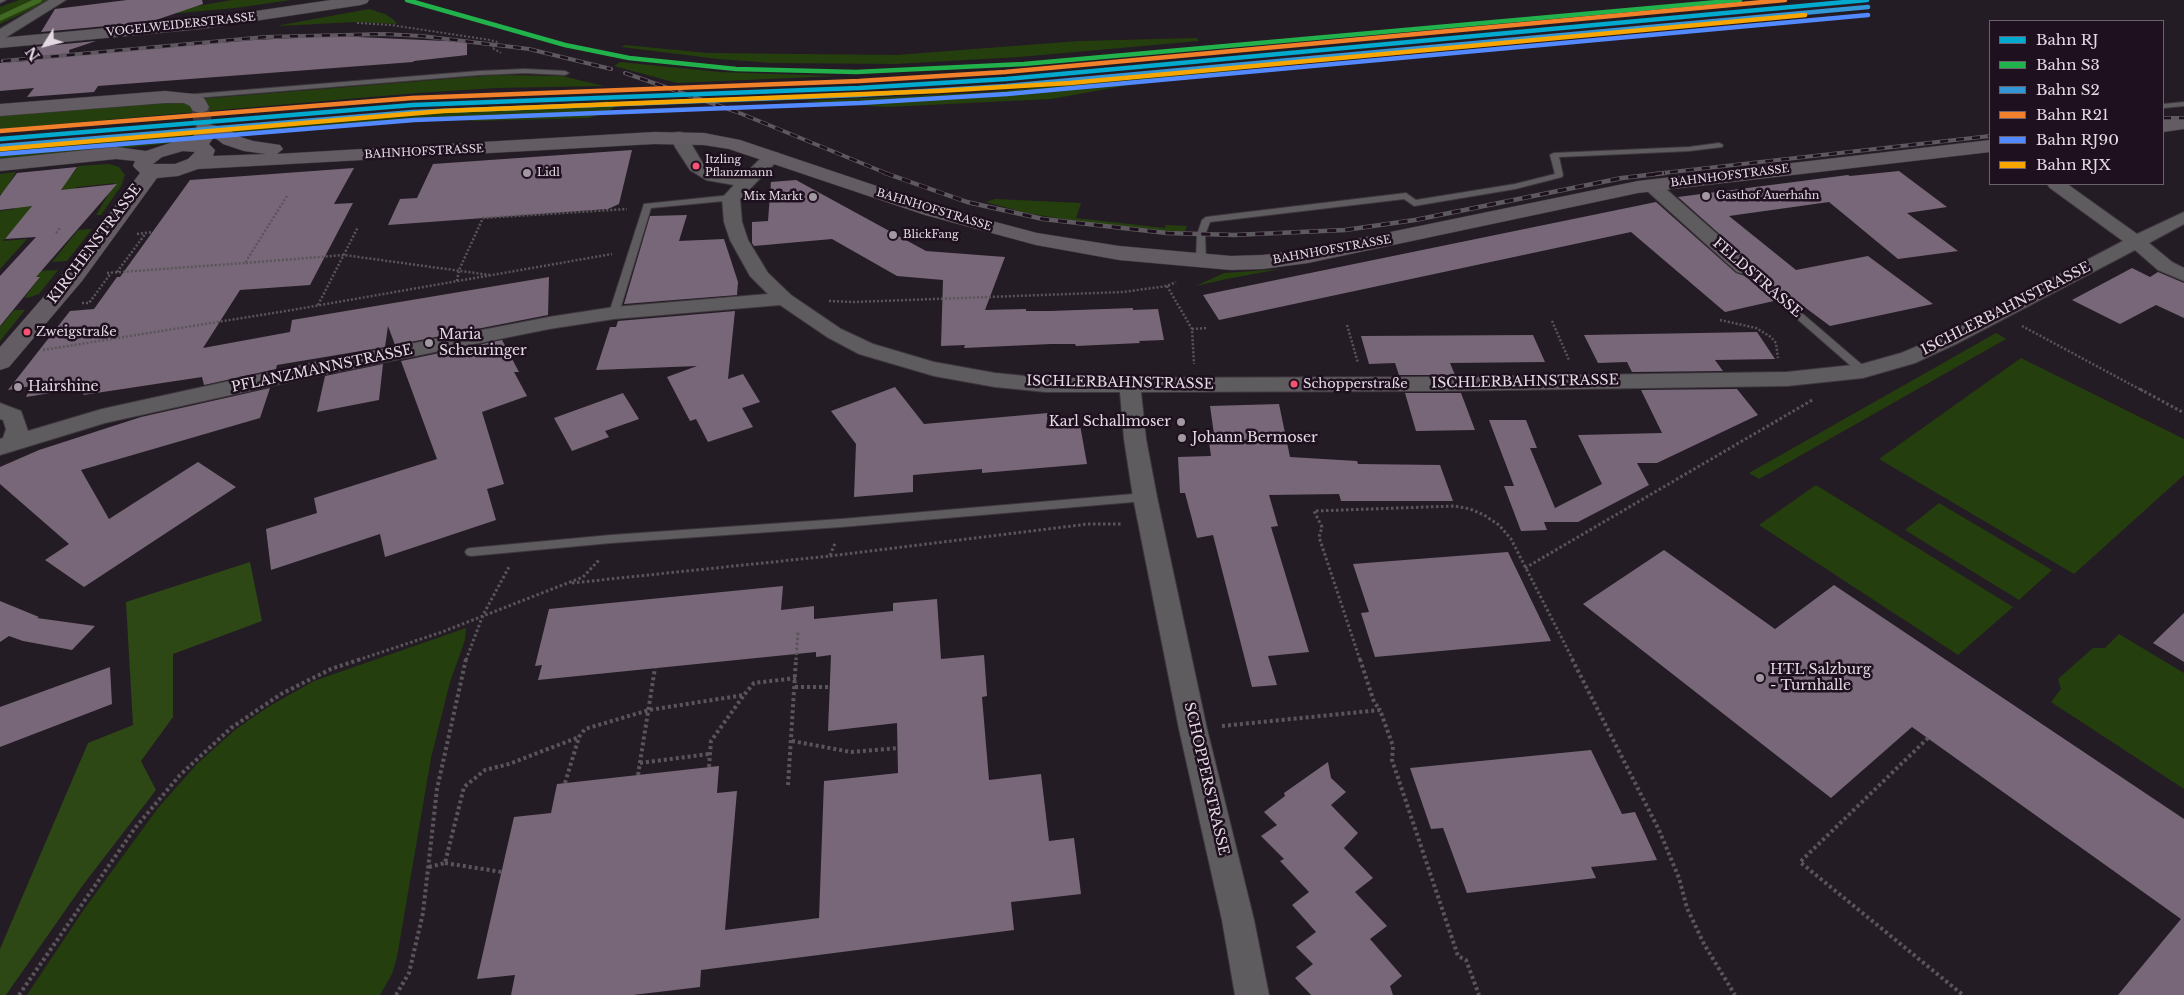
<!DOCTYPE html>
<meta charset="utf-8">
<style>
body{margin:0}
#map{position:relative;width:2184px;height:995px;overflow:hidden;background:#241c24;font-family:"Libre Baskerville",serif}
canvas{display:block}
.legend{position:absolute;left:1989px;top:20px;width:175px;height:165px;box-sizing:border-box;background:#1e101e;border:1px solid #6d616d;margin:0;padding:6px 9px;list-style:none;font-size:15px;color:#e4dae4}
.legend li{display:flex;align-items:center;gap:10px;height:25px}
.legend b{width:25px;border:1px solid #6d616d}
.north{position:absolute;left:20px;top:20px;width:50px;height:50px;-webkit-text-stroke:4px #1e101e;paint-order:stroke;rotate:234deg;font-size:14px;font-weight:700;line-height:20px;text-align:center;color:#e4dae4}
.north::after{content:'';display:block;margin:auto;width:18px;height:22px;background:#e4dae4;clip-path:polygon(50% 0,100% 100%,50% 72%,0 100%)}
</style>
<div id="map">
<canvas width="2184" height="995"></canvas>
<ul class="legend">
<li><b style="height:6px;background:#00a9ce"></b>Bahn RJ</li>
<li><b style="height:6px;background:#22b24c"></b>Bahn S3</li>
<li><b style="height:6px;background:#3396d7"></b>Bahn S2</li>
<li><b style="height:6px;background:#f0812a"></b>Bahn R21</li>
<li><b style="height:6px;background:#5389ff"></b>Bahn RJ90</li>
<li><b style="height:6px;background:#f7a600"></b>Bahn RJX</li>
</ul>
<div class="north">N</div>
</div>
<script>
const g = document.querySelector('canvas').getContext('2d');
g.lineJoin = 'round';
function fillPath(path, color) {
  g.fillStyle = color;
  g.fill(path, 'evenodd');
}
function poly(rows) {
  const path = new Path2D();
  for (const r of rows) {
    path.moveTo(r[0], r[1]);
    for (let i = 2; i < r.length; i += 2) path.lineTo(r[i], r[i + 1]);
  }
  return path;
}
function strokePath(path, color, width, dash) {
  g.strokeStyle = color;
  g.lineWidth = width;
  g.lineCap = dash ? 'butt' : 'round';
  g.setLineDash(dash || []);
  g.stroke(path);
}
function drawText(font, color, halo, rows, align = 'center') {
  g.font = font + ' "Libre Baskerville",serif';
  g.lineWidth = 5;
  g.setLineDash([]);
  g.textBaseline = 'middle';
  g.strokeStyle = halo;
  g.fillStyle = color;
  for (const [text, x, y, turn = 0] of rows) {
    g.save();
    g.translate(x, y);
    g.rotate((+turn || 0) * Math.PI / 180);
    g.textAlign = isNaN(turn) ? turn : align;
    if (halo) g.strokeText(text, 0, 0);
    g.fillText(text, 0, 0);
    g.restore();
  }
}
const green = poly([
 [19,0,51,0,0,24,0,7],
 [232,0,291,0,235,8,135,17],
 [369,9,385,14,394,20,397,24,354,22,280,26,281,25],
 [1197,38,1199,41,1019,57,895,64,772,63,718,59,621,47,625,45,708,53,896,55,1079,41],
 [620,62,720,72,837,76,677,83,614,66],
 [1235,69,1237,71,1129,85,1051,99,887,107,804,101,989,92],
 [496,75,562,76,604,86,496,88,417,93,0,129,0,115],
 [606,101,620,102,608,112,588,118,475,121,461,119,370,125,249,135,0,161,0,147,357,116,371,117,458,110,588,105],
 [109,164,119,167,125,175,121,186,101,215,96,215,115,183,77,187,63,204,39,194,29,209,62,206,49,225,12,230,3,241,27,239,0,269,0,211,14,209,27,192,0,194,0,174,16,172,9,183,71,176,78,166],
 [995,199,1081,203,1076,218,1165,228,1166,225,1187,226,1185,231,1168,231,1081,222,1026,213,986,202],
 [92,229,67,261,52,262,78,230],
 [1281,269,1226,279,1196,286,1224,273],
 [58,270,39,294,30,297,24,298,40,277,9,279,16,272],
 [14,310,25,310,0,341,0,327],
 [1996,333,2006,339,1759,479,1749,473],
 [2021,358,2184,439,2184,475,2074,574,1879,459],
 [1816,485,2013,607,1958,655,1759,525],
 [1939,503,2052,570,2019,600,1905,530],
 [466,628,465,640,450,682,431,758,397,957,392,974,380,995,27,995,85,908,158,808,197,764,235,730,268,707,314,681],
 [2119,634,2184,673,2184,789,2051,702,2061,689,2058,679,2093,648,2105,648]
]);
const forest = poly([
 [250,562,262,621,173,654,173,717,141,761,156,790,83,885,6,995,0,995,0,949,88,743,133,725,126,602]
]);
const stream = poly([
 [0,18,39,0]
]);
const building = poly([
 [127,0,202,0,203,4,150,22,41,32,55,9],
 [336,36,467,42,467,55,414,61,413,62,98,86,94,92,27,97,34,88,0,91,0,63,27,61,34,47,96,41,69,50,70,56,254,40],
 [632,150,619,204,608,209,388,225,400,199,417,198,433,164],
 [77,167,61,190,117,184,36,277,40,277,0,326,0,276,36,237,5,239,32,206,0,210,0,196,17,173],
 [354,168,334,204,353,203,310,285,240,290,203,348,290,332,292,320,549,277,548,315,395,345,388,326,385,347,277,365,276,369,204,385,202,377,83,395,87,387,26,397,31,386,8,390,70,311,94,309,117,277,120,277,190,180],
 [1899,171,1947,207,1907,213,1958,251,1898,259,1829,202,1729,216,1796,270,1868,256,1933,304,1830,326,1791,297,1787,298,1755,270,1756,268,1752,263,1678,197,1848,175,1850,176],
 [796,180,926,251,1005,257,985,310,1026,309,1026,311,1050,311,1133,308,1133,310,1158,309,1164,340,1139,341,1140,343,1076,346,1075,344,1051,344,964,348,965,345,941,346,943,280,897,276,832,239,754,246,752,243,752,222,768,221,771,182],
 [1656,202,1736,273,1745,276,1774,301,1725,312,1631,232,1219,320,1203,295],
 [687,215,679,241,724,239,738,282,737,295,624,304,650,216],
 [2132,268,2150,277,2158,272,2184,283,2184,318,2156,305,2120,324,2072,300],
 [735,311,728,379,743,374,760,402,742,408,753,427,708,442,696,419,690,421,667,377,697,366,596,370,610,327,616,327,618,321],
 [1757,332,1775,359,1715,360,1723,371,1632,372,1627,362,1598,363,1584,335],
 [1533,335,1545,362,1450,363,1455,375,1399,375,1395,363,1369,364,1361,336],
 [502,340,519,372,514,372,527,396,482,412,504,484,487,489,496,520,385,557,380,534,271,570,266,529,317,513,314,498,437,459,401,361],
 [383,364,379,400,317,412,325,376],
 [895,387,924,424,1048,413,1046,428,1080,425,1087,464,982,473,982,469,913,475,913,492,854,497,856,444,831,411],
 [270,388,260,418,81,470,109,519,198,462,236,487,84,587,45,560,69,544,0,484,0,467,39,450,141,417],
 [1737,389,1758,415,1657,463,1637,463,1649,485,1578,522,1544,522,1547,530,1521,531,1504,486,1514,486,1489,420,1526,420,1537,448,1530,448,1555,508,1602,484,1578,435,1662,433,1641,390],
 [623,393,639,419,605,431,609,437,572,451,554,418],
 [1405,393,1461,393,1475,430,1416,431],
 [1279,404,1290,457,1357,461,1358,464,1440,465,1453,501,1341,501,1339,494,1269,495,1278,526,1271,527,1309,652,1268,656,1277,685,1252,687,1213,535,1197,538,1185,493,1180,493,1178,457,1211,456,1208,435,1214,434,1210,406],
 [1664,550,1775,629,1834,585,2184,819,2184,995,2118,995,2181,919,1912,727,1831,798,1583,604],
 [1508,552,1551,641,1375,657,1361,613,1369,612,1353,564],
 [783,586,781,610,814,606,814,619,893,611,893,603,937,599,941,659,984,655,987,696,982,697,989,780,1041,774,1049,841,1074,838,1081,894,1011,902,1014,930,701,970,700,987,633,995,511,995,515,975,477,979,514,817,551,813,557,784,719,766,717,793,737,791,725,930,819,918,824,781,898,773,897,723,828,731,831,655,816,657,816,652,538,680,542,665,535,666,549,609],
 [0,601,39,617,37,618,95,626,72,650,23,641,9,636,0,642],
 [2184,613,2184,662,2153,643],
 [110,667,112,704,0,747,0,707],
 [1591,750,1622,814,1635,812,1657,860,1591,867,1596,878,1467,893,1443,828,1431,829,1410,768],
 [1328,762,1331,778,1346,792,1331,805,1358,833,1344,848,1373,878,1355,892,1387,926,1370,939,1402,976,1390,986,1393,995,1311,995,1295,978,1313,964,1296,947,1316,932,1292,905,1309,892,1280,861,1284,859,1261,836,1277,825,1264,812,1285,796,1284,793]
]);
const secondaryTunnel = poly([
 [200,107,204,129]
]);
const pathFar3 = poly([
 [357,23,391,25,490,40,498,42,492,48,501,53]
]);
const pathFar2 = poly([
 [287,196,245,263,344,255,490,275],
 [56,233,60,228],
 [137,234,152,232],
 [117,272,146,233],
 [107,273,245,263],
 [457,281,459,270,483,218,627,209],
 [1167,286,1192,329,1194,364],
 [829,301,854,302,1123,292,1167,286,1176,282],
 [82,303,89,303,111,273],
 [318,305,358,227],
 [1720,320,1756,328,1771,337,1776,343,1778,358],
 [1552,321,1569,360],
 [1347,325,1358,363],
 [2022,326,2143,391],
 [1192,329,1208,328],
 [43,350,292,310,612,254]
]);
const pathFar1 = poly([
 [2140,389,2184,413],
 [830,556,1088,524,1122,524],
 [1525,568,1814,399],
 [572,583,830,556,835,543],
 [358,660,442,632,583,577,600,559],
 [466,660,483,615,509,567],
 [796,660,798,632],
 [1360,660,1319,537,1322,527,1314,511,1455,506,1470,509,1484,515,1499,525,1511,539,1573,660]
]);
const path = poly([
 [1360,659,1374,702,1380,710],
 [1572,659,1659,830,1679,878,1687,908,1704,944,1735,995],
 [795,687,830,687],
 [1222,726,1380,710,1393,746,1392,760,1458,956,1466,960,1479,995],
 [1928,738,1800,862,1963,995],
 [792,741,851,752,898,748],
 [640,763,709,754],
 [709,767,711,741,744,695],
 [638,775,655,668],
 [565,783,579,737,585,729,649,710,744,695,754,683,796,678],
 [788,785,796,659],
 [445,863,502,872],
 [429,867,445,863,464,787,485,770,509,764,579,737],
 [19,995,135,828,180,775,231,728,281,694,331,669,361,659],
 [396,995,409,973,423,913,437,789,466,659]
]);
const lane = poly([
 [0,0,6,0,0,3,0,0],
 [525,69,565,71,569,73,565,75,525,73,479,75,183,99,179,97,183,95,479,71,525,69],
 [2184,102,2184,106,2163,108,2163,104,2184,102],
 [1719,143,1723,145,1722,147,1689,151,1559,157,1563,175,1562,177,1515,189,1414,206,1404,199,1210,222,1205,235,1206,261,1201,264,1196,261,1197,235,1202,220,1206,217,1406,193,1416,200,1515,184,1555,174,1550,155,1554,153,1689,147,1719,143],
 [731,195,734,196,734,200,651,208,619,313,614,316,611,315,609,313,644,204,731,195],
 [1744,265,1747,266,1867,369,1868,371,1867,373,1859,373,1741,270,1741,266,1744,265],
 [1145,493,1151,497,1145,501,841,527,611,543,471,556,467,555,465,552,467,549,471,548,611,535,841,519,1145,493]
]);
const street = poly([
 [49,0,66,0,5,38,0,39,0,29,49,0],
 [679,132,685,133,702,162,717,172,743,176,766,153,772,152,778,153,781,157,740,199,742,222,748,240,768,273,791,295,841,329,873,344,934,362,995,373,1046,378,1436,377,1787,372,1862,364,1901,353,1942,336,2123,241,2050,188,2047,184,2067,184,2137,234,2184,212,2184,224,2149,243,2172,262,2184,268,2184,281,2158,270,2135,250,1956,344,1915,363,1863,378,1787,386,1436,391,1141,392,1146,439,1157,497,1207,729,1254,920,1269,995,1235,995,1222,920,1179,729,1133,497,1124,439,1120,392,1046,392,995,387,934,376,859,354,827,337,780,305,614,319,549,329,316,376,105,423,0,455,0,439,3,438,6,429,3,420,0,419,0,403,21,411,28,431,102,409,316,362,549,317,614,307,768,294,750,276,730,240,724,222,722,198,734,185,706,180,690,170,675,147,671,137,673,133,679,132],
 [1651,180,1657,181,1751,264,1754,268,1751,272,1744,274,1737,272,1645,189,1642,185,1645,181,1651,180]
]);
const secondary = poly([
 [165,91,194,94,204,98,209,107,207,111,200,113,193,111,190,106,184,103,165,103,0,116,0,104,165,91],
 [2184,117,2184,129,2163,132,2163,120,2184,117],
 [204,123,229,129,237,136,253,141,280,145,283,149,277,154,654,132,704,133,740,140,939,207,1037,233,1119,246,1231,256,1263,255,1308,249,1638,181,1990,140,1990,152,1638,193,1308,263,1263,269,1231,270,1119,260,1036,245,925,215,729,149,704,145,654,144,198,169,178,176,157,178,82,281,9,367,0,370,0,347,66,271,140,173,133,166,135,161,116,159,0,171,0,159,116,147,146,151,182,139,193,139,197,125,204,123],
 [214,137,223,144,244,151,266,154,213,156,215,150,209,144,214,137],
 [183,151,195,152,188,159,175,164,153,164,162,157,183,151]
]);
const primary = poly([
 [331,0,369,0,367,3,361,5,201,29,0,48,0,38,201,19,331,0]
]);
const railFar1 = poly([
 [3,61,265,37,383,34,422,36,529,49,611,69],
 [625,73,737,112,888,174],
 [2163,118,2184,118],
 [1654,174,1990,136]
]);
const rail = poly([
 [885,173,967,202,1043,219,1167,233,1234,235,1345,230,1415,220,1622,178,1665,173]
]);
const rail1 = poly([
 [0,139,413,105,859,88,1006,79,1867,0]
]);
const rail2 = poly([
 [407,0,565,45,629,58,736,69,856,72,1024,64,1740,0]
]);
const rail3 = poly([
 [1,146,413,112,859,95,1006,86,1868,7]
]);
const rail4 = poly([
 [0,131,412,98,859,81,1005,72,1785,0]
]);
const rail5 = poly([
 [1,154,414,120,860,103,1007,94,1868,15]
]);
const rail6 = poly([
 [1,149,443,111,938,91,1070,83,1805,15]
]);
const markers = [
 [696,166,4.5,"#f65372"],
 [527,173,5,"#a198a1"],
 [1706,196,5,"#a198a1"],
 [813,197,5,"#a198a1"],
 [893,235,5,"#a198a1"],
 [27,332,4.5,"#f65372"],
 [429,343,5,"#a198a1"],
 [1294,384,4.5,"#f65372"],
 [18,387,5,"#a198a1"],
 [1181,422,5,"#a198a1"],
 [1182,438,5,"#a198a1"],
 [1760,678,5,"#a198a1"]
];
const farStreetnames = [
 ["VOGELWEIDERSTRASSE",181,25,-6],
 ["BAHNHOFSTRASSE",424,152,-3],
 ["BAHNHOFSTRASSE",1730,176,-7],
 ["BAHNHOFSTRASSE",934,210,17],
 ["BAHNHOFSTRASSE",1332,250,-10]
];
const farBusnames = [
 ["Itzling",705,160],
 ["Pflanzmann",705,173]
];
const farPoinames = [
 ["Lidl",537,173],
 ["Gasthof Auerhahn",1716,196],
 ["Mix Markt",803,197,"right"],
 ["BlickFang",903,235]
];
const busNames = [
 ["Zweigstraße",36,332],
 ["Schopperstraße",1303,384]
];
const streetNames = [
 ["KIRCHENSTRASSE",95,244,-53],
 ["FELDSTRASSE",1757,278,41],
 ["ISCHLERBAHNSTRASSE",2006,309,-27],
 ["PFLANZMANNSTRASSE",322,369,-12],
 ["ISCHLERBAHNSTRASSE",1525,382,-1],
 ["ISCHLERBAHNSTRASSE",1120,383,1],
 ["SCHOPPERSTRASSE",1206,779,77]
];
const poiNames = [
 ["Maria",439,335],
 ["Scheuringer",439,351],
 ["Hairshine",28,387],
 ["Karl Schallmoser",1171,422,"right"],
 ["Johann Bermoser",1192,438],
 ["HTL Salzburg",1770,670],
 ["- Turnhalle",1770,686]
];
fillPath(green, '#253e0e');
fillPath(forest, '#2d4715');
strokePath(stream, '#426924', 5.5);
fillPath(building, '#786778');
strokePath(secondaryTunnel, '#413841', 18, [18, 9]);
strokePath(lane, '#3e373e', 2);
strokePath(street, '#3e373e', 2);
strokePath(secondary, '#3e373e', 1);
strokePath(primary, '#3e373e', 1);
strokePath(pathFar3, '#5a555a', 2, [2, 2]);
strokePath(pathFar2, '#5a555a', 2.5, [2, 2]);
strokePath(pathFar1, '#5a555a', 3, [2.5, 2.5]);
strokePath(path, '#5a555a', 4, [3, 3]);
fillPath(lane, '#5f5c5f');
fillPath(street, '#5f5c5f');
fillPath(secondary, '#635d63');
fillPath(primary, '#615c61');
strokePath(railFar1, '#5e585f', 4);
strokePath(rail, '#5e585f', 4.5);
strokePath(railFar1, '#1e101e', 2.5, [8]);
strokePath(rail, '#1e101e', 3, [9]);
strokePath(rail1, '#00a9ce', 4.5);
strokePath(rail2, '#22b24c', 4.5);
strokePath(rail3, '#3396d7', 4.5);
strokePath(rail4, '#f0812a', 4.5);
strokePath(rail5, '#5389ff', 4.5);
strokePath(rail6, '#f7a600', 4.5);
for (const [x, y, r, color] of markers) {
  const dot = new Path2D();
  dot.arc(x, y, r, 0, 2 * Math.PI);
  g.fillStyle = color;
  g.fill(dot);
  strokePath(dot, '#1e101e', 2);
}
drawText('11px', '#e4dae4', '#1e101e', farStreetnames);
drawText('11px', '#e4dae4', '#1e101e', farBusnames, 'left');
drawText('11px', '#e4dae4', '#1e101e', farPoinames, 'left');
drawText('13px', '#e4dae4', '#1e101e', busNames, 'left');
drawText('14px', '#e4dae4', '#1e101e', streetNames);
drawText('14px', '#e4dae4', '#1e101e', poiNames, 'left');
</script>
